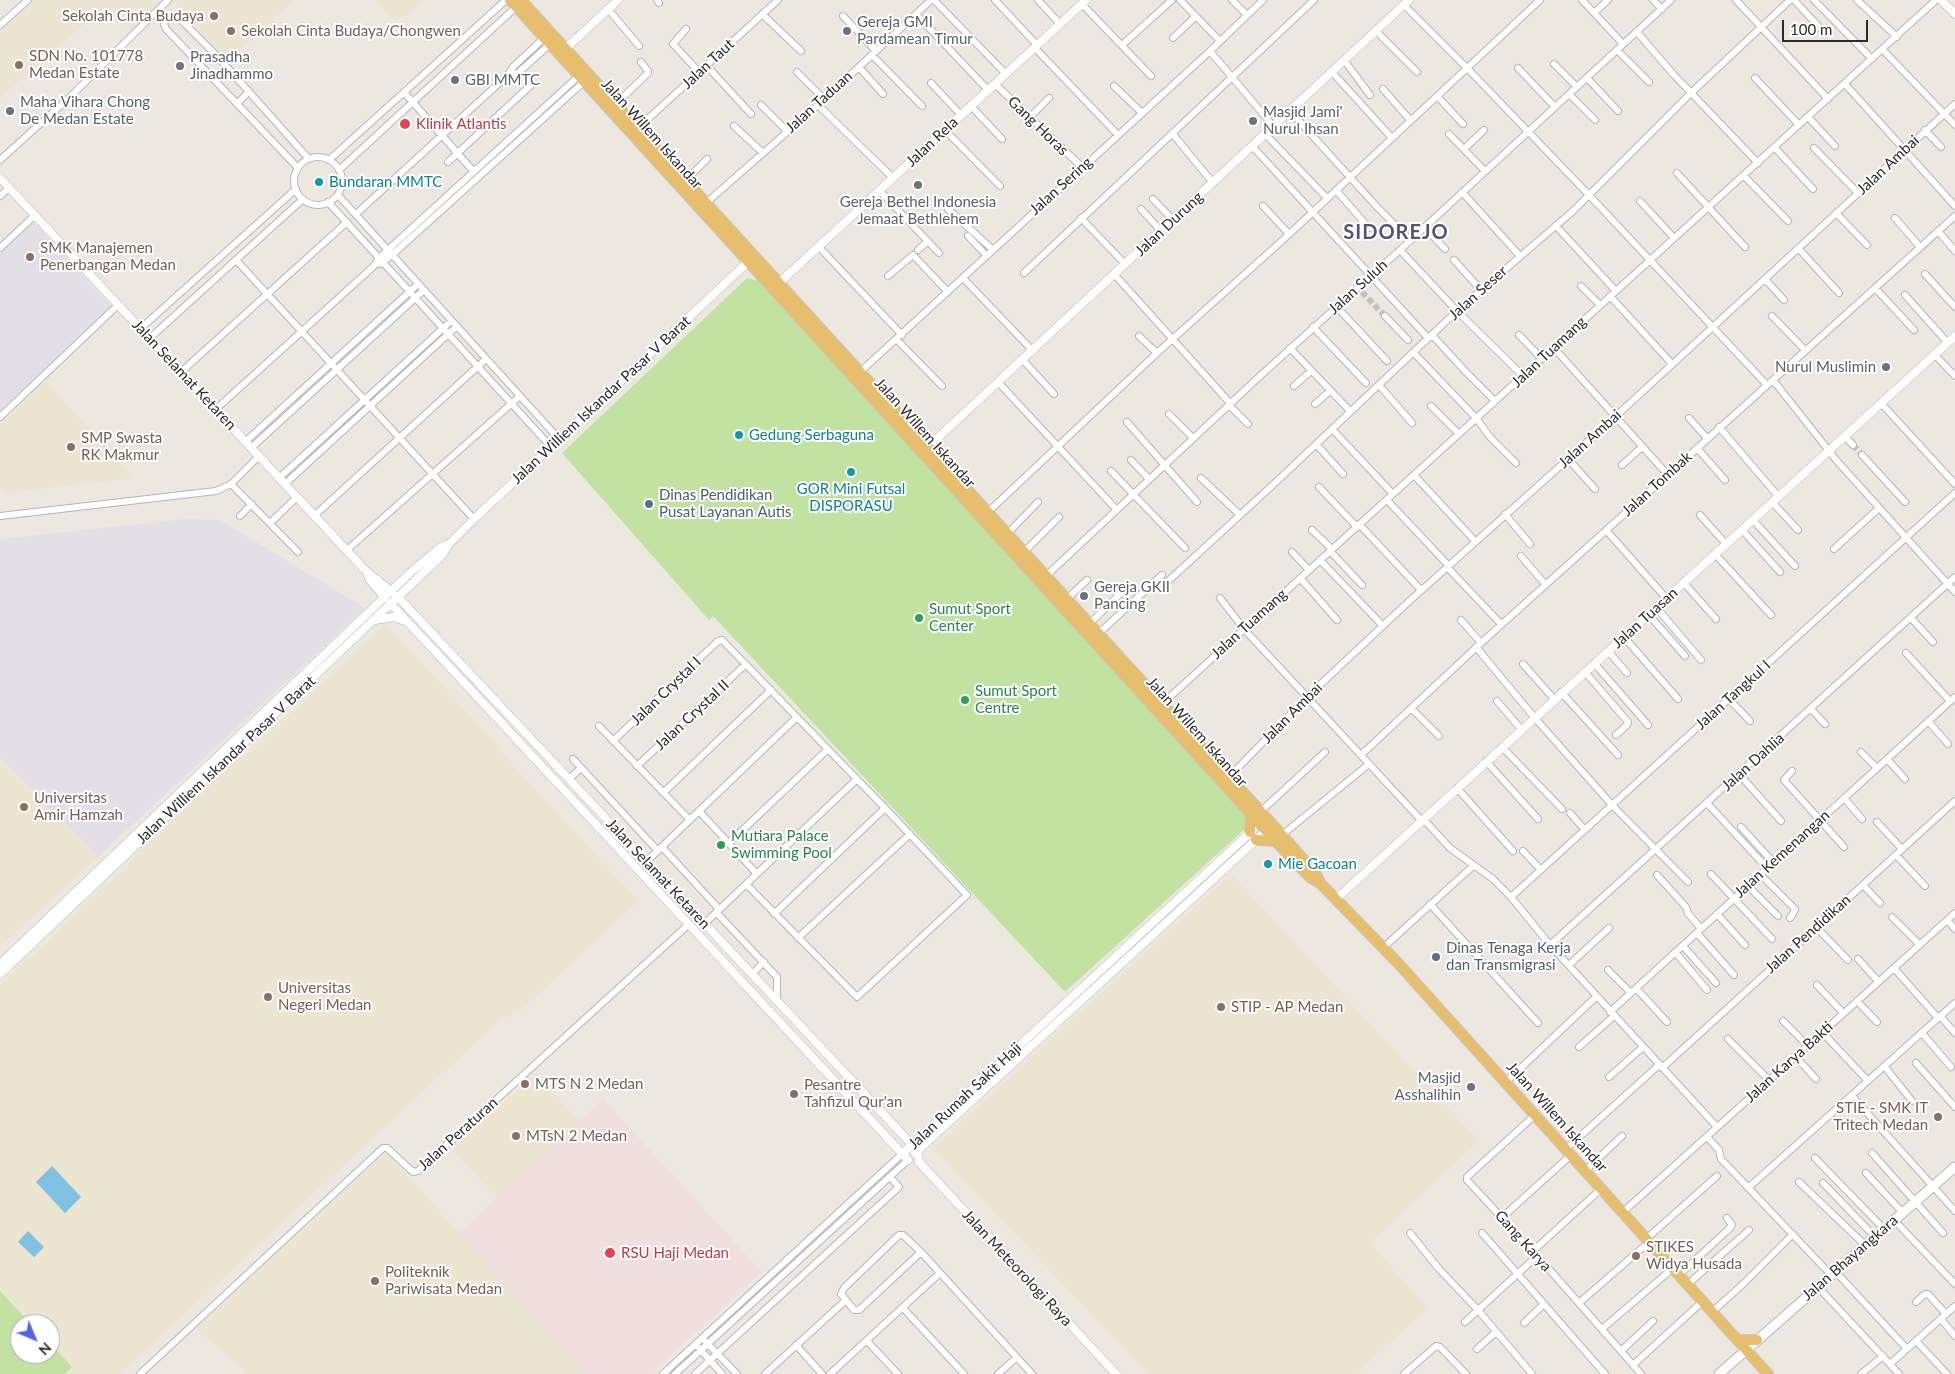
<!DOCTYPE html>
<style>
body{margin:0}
#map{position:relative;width:1955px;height:1374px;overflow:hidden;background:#ece8e0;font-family:Lato,sans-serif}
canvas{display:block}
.north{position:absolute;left:10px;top:1314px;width:50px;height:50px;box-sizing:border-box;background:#fff;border:1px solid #ababab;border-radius:50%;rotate:135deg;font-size:14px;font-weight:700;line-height:20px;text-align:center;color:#2c2c2c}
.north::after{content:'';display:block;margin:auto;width:18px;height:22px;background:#5464e6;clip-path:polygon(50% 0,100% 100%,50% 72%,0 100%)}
.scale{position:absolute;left:1782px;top:20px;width:86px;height:22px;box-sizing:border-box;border:2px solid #2c2c2c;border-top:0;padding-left:6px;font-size:15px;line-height:18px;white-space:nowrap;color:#2c2c2c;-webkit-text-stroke:4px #fff;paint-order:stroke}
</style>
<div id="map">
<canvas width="1955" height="1374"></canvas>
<div class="north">N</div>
<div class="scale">100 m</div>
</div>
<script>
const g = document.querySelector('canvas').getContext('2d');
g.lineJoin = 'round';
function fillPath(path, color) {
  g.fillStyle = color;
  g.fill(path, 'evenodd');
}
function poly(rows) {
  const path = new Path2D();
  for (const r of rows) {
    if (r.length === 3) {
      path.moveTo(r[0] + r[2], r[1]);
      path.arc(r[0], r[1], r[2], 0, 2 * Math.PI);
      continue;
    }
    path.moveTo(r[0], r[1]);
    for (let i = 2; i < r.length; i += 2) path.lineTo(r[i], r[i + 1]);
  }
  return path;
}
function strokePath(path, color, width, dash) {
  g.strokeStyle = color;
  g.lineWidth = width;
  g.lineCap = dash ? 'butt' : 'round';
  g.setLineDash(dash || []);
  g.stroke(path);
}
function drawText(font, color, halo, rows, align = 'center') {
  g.font = font + ' Lato,sans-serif';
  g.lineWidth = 4;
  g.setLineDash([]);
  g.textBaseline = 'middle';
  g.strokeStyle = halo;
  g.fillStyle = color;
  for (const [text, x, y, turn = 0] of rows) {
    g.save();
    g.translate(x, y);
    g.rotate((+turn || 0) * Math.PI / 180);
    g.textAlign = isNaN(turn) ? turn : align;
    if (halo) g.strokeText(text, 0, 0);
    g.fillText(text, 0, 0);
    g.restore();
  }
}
const industrial = poly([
 [33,221,112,307,0,414,0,254],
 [185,519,220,520,365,608,98,857,0,758,0,539]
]);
const education = poly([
 [35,0,152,0,161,10,134,34,111,8,100,17,96,14,0,98,0,31],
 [172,0,294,0,229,61],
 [375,0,423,0,397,24],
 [46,382,134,478,5,493,0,488,0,424],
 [385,624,500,748,499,750,638,901,520,1011,517,1009,508,1018,505,1015,120,1374,0,1374,0,985,28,958,33,957,104,884,110,883,126,868,129,862,240,757,243,759],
 [20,1324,50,1324,50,1354,20,1354],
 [0,758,98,857,0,947],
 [1231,874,1479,1141,1370,1243,1427,1308,1356,1374,1149,1374,933,1148],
 [536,1073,580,1122,497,1197,451,1150],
 [386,1152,586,1374,249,1374,195,1328]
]);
const medical = poly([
 [603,1099,762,1272,651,1374,586,1374,459,1233]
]);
const pitch = poly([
 [747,278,759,281,1247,818,1248,826,1065,992,713,616,709,620,562,453],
 [0,1291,31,1324,20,1324,20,1354,50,1354,50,1343,72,1367,65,1374,0,1374]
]);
const water = poly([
 [52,1166,81,1197,65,1213,36,1182],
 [28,1231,44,1247,34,1257,18,1242]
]);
const minorTunnel = poly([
 [1362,292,1385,316],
 [1853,445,1862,455]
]);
const minor = poly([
 [657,0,659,3],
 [934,0,1006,74],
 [995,0,1037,45],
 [1038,0,1060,24],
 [1180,0,1220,41],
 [1232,0,1247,15],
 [1582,0,1623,44],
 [1653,0,1662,9],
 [1736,0,1828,99],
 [1794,0,1822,30],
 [1814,0,1872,59],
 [1857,0,1897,37],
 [1082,4,1151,76],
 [1404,5,1468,69,1589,195,1767,385],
 [608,9,639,46],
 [1594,13,1608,0],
 [762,14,801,51],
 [916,14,988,90],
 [843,16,876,51],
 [0,25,28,0],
 [686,29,673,44,699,72],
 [1376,31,1417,72],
 [1637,32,1674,75,1758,163],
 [1173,38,1195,17],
 [1122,45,1172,0],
 [1034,47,1118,135],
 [1617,50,1649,82],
 [1883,50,1955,125],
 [1210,51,1274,127],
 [872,55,922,106],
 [1344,60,1370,95],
 [1554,64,1577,87],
 [706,65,751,114],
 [859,67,883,94],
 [1518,68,1555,107],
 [797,72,824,99],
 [1332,72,1392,138],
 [508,75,518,73,550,44],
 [1587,78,1618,111],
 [1755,78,1799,125],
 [931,83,961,115],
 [995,84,1082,167],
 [1845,84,1955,206],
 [1114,86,1142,113],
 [1383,89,1410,120],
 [404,92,474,172],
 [1569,94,1595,120],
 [1437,96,1463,124],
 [237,104,249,91],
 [616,104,648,73,648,71,641,62],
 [761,105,787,131],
 [818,105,893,178],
 [971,106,1002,139],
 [1290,111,1378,208,1410,240],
 [1030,117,1049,98],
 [1808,117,1835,146],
 [734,126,763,153],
 [638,128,778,0],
 [945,130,1000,186],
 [1925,130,1941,147],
 [1172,133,1213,183],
 [1449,134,1485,171],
 [1266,135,1327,198],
 [1253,147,1428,338],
 [1775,148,1813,189],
 [1814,148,1858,193],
 [1464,149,1484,130],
 [318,181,24],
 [0,160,70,97,168,0],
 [329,160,506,0],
 [448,162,531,85],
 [298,168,166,29,164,24,166,18,173,15,180,19,218,57,308,158],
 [339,170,516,7],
 [1677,173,1745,247],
 [1744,176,1788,221],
 [686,180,707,159],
 [1336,190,1369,228],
 [880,191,939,253],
 [1462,192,1520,256],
 [338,195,559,439],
 [0,196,9,188],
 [1153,199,1173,220],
 [1640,201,1674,238],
 [328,202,551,447],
 [706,203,818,105,931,0],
 [1263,206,1289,234],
 [948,209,992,249],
 [1141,209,1161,231],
 [1836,213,1867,245],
 [356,214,508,75,513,67,544,38],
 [1081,218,1125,264],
 [1895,218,1920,247],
 [1556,226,1616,291],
 [1424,227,1445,249],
 [1938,231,1955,251],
 [968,236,986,255],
 [819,247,902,335],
 [0,248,35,215],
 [1798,248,1839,293],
 [918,250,928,241],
 [1400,250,1457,311,1523,376],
 [236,260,474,519],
 [1454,260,1481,290],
 [380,264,392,255,587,79],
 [1024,273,1314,0],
 [1114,274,1230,403],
 [1925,274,1955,307],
 [888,276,913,255,948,292],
 [963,278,1032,350],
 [1765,279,1784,300],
 [1581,286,1600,305],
 [1875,288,1914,330],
 [1905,295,1948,343],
 [1610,296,1672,364],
 [1336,306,1387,361],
 [1385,316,1408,340],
 [1772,316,1805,350],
 [1313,327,1366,383],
 [140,329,296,189],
 [1432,335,1466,372,1495,401],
 [1519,335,1542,359],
 [1139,336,1157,353],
 [150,338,303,199],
 [897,340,942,386],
 [1290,348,1350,411],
 [1554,348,1667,474],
 [1413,352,1476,418,1490,437,1516,463],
 [1935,355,1955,376],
 [1022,359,1054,394],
 [181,372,347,222],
 [860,372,1210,51,1263,0],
 [1773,380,1837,461,1955,592],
 [998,382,1116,509],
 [1379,385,1412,423],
 [1294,386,1311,371],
 [1881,403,1955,484],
 [1315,404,1330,391],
 [1229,405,1248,424],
 [1431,406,1459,434],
 [216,409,374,266,379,258,581,74],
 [1169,414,1193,438],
 [0,417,118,305],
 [1689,418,1707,438],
 [1127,422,1197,502],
 [1719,427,1778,496],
 [1332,429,1393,494],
 [1845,436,1853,445],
 [246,441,418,284],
 [1316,444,1343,474],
 [251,448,424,290],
 [1697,448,1725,480],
 [1862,455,1905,502],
 [1568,459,1595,489],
 [1131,460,1149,479],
 [1622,465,1642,447],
 [1111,471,1185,548],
 [1414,475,1475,541],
 [279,478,451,321],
 [1201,478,1240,515],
 [231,484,298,552],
 [285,484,457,326],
 [1319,487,1357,527],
 [1387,500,1448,565],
 [1772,502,1798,530],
 [988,512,1157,353,1285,238,1540,0],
 [1505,514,1530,544],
 [315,515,486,359],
 [1700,515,1726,544],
 [0,516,216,491,231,484,259,456],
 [240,516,252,504],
 [1753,520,1795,566],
 [270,523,297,497],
 [1359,524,1421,590],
 [1312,530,1332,549],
 [1606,530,1666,598],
 [1742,530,1780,572],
 [1007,534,1038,502],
 [1834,549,1879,508],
 [347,550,520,396],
 [1330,551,1362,585],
 [1024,552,1059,517],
 [1292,552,1309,570],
 [1715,554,1771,615],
 [1521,556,1545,584],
 [1320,560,1383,626],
 [1447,567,1501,624],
 [1046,576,1260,376,1400,250,1671,0],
 [1300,578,1337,620],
 [1684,583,1716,619],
 [1165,584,1276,482,1457,311,1573,211,1692,92,1790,0],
 [1220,598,1244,629,1421,820,1428,824,1450,848,1493,879,1511,897,1550,945,1717,1127],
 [1067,599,1087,580],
 [1656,607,1701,660],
 [1648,614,1685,656],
 [1911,618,1933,642],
 [1461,620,1481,643],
 [1089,624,1121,593],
 [1098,634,1162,575],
 [1624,637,1678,699],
 [1476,647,1534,717,1612,805,1688,882],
 [1608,651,1627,673],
 [1906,653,1950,701],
 [1594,663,1648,725],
 [1523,664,1554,699],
 [1585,672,1628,722,1627,725,1616,735],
 [1561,692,1618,755],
 [1729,699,1750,721],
 [1497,701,1521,729],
 [1162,704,1936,0],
 [1411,708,1439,736],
 [1811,709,1825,724],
 [1928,721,1948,744],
 [599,726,690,820],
 [613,741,718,641,722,640,885,808,967,895,857,997,746,884],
 [1502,747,1562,809],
 [1861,752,1877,768],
 [1361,755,1481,643,1955,216],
 [573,759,658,851],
 [1887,759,1905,779],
 [1486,761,1538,819],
 [637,766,746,664],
 [1792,771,1784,780,1844,847],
 [1739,774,1781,821],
 [1229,777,1307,697,1405,605,1615,417,1955,104],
 [569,779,581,768],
 [1457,788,1513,851],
 [663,793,771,690],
 [1844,798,1862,819],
 [1707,803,1767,868],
 [699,811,797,717],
 [1570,813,1585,830],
 [1258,814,1325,752],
 [1877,822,1902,849],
 [1741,827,1773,862],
 [1282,835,1369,764],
 [729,843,828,749],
 [662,847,719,909],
 [1523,851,1541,870],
 [1896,855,1925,886],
 [646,862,699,811,757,874],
 [1711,874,1772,939],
 [1760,874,1795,909,1794,912,1790,918],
 [1657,875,1686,907,1688,913,1701,929],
 [1863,885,1880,903],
 [1748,886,1778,916],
 [1511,897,1955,493],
 [1430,904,1538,1023],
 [716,912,777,977,777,1001],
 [774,914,885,808],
 [1717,914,1745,945],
 [1892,917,1920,945],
 [1947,920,1955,929],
 [704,924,857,779],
 [1816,927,1848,960],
 [1697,933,1734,975],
 [798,938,910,834],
 [1550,945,1955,577],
 [1683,946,1716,983],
 [1384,947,1474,865],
 [1675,952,1707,990],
 [1858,959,1878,981],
 [1569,965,1609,928],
 [1894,968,1938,1018],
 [1608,970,1631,993],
 [752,974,764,962],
 [1817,985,1843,1013],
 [1636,988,1667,1022],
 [1857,1001,1877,1022],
 [1610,1012,1955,697],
 [1940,1016,1955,1033],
 [1783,1021,1807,1045],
 [1822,1032,1868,1081],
 [1922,1033,1951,1067],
 [1728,1039,1769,1080],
 [1579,1047,1614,1016],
 [1795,1056,1816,1079],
 [1916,1063,1955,1107],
 [1885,1067,1912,1101],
 [1662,1068,1955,801],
 [1609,1077,1643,1047],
 [1506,1082,1597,996],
 [1852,1096,1955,1211],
 [1535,1115,1467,1177,1467,1180,1549,1269,1641,1374],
 [1707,1137,1719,1150,1721,1159,1831,1275],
 [1566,1149,1659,1065],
 [1872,1153,1943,1233],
 [1815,1158,1884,1229],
 [1585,1171,1622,1136],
 [1866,1173,1903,1213],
 [1799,1182,1865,1245],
 [1823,1183,1875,1237],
 [1748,1188,1955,1003],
 [1623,1212,1955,913],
 [1507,1213,1571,1155],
 [1894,1220,1955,1284],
 [1410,1233,1439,1269,1478,1310,1532,1374],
 [1482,1233,1605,1374],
 [1645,1240,1717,1176],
 [1533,1251,1602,1188],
 [921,1252,859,1310,854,1310,841,1294,844,1288,899,1235,903,1235,921,1252,1032,1374],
 [1835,1271,1907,1349],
 [1678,1276,1731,1227,1732,1225,1727,1218],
 [1687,1285,1749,1230],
 [1818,1287,1899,1374],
 [1916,1302,1925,1294,1928,1294,1946,1314],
 [1579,1303,1648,1243],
 [903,1308,964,1374],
 [1712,1312,1742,1285,1793,1234],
 [1941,1319,1955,1336],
 [1465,1322,1537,1256],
 [1524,1323,1544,1304],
 [1602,1329,1672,1269],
 [705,1341,737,1374],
 [867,1341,898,1374],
 [1917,1342,1947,1374],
 [796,1345,822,1374],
 [698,1347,722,1374],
 [1477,1349,1496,1332],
 [1621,1351,1653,1321],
 [1890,1364,1955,1306],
 [1633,1365,1702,1302],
 [140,1374,383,1148,387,1148,413,1172,418,1171,689,924],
 [663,1374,902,1154],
 [675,1374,908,1160],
 [695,1374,899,1187,890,1177],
 [765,1374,846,1300],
 [830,1374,940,1273],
 [998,1374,1016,1358],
 [1404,1374,1436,1346,1440,1347,1466,1374],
 [1861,1374,1883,1356]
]);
const tertiary = poly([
 [1941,0,1955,14],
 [563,51,618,0],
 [0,178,364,569,392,592],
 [779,283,1086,0],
 [928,447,1409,0],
 [367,572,369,579,385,598],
 [398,597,918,1151,919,1162,1116,1374],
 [391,604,908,1160],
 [375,620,394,617,405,621],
 [1335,900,1955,336],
 [0,964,410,573,438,549,449,544],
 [0,974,443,554,449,544,474,519,751,259],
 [915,1153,1269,828],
 [902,1154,1253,830]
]);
const secondary = poly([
 [1719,1374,1955,1167]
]);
const trunk = poly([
 [510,0,1290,857,1311,878,1320,883,1397,962,1768,1374],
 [521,0,1282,835,1316,874,1320,883],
 [1250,832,1251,814],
 [1256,840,1276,841],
 [1737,1340,1757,1340]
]);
const markers = [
 [214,16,5,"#8d6e63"],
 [231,31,5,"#8d6e63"],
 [847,31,5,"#6b7280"],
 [19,65,5,"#8d6e63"],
 [180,66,5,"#6b7280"],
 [455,80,5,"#6b7280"],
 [10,111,5,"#6b7280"],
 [1253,121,5,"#6b7280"],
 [405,124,6,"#e0444e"],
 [319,182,5,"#0f9aa8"],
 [918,185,5,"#6b7280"],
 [30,257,5,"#8d6e63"],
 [1886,367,5,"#6b7280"],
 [739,435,5,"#0f9aa8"],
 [71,447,5,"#8d6e63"],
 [851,472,5,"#0f9aa8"],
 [649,504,5,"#5c6f8a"],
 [1084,596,5,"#6b7280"],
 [919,618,5,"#2e9e5b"],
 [965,700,5,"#2e9e5b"],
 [24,807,5,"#8d6e63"],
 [721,845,5,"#2e9e5b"],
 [1268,864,5,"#0f9aa8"],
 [1436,957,5,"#5c6f8a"],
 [268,997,5,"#8d6e63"],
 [1221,1007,5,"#8d6e63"],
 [525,1084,5,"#8d6e63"],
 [1471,1087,5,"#6b7280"],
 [794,1094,5,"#8d6e63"],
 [1938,1117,5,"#8d6e63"],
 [516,1136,5,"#8d6e63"],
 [610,1253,6,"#e0444e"],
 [1636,1256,5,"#8d6e63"],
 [375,1281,5,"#8d6e63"]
];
const educationNames = [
 ["Sekolah Cinta Budaya",204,16,"right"],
 ["Sekolah Cinta Budaya/Chongwen",241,31],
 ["SDN No. 101778",29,56],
 ["Medan Estate",29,73],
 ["SMK Manajemen",40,248],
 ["Penerbangan Medan",40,265],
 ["SMP Swasta",81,438],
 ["RK Makmur",81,455],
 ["Universitas",34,798],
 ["Amir Hamzah",34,815],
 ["Universitas",278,988],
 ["Negeri Medan",278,1005],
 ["STIP - AP Medan",1231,1007],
 ["MTS N 2 Medan",535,1084],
 ["Pesantre",804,1085],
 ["Tahfizul Qur'an",804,1102],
 ["STIE - SMK IT",1928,1108,"right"],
 ["Tritech Medan",1928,1125,"right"],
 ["MTsN 2 Medan",526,1136],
 ["STIKES",1646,1247],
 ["Widya Husada",1646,1264],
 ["Politeknik",385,1272],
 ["Pariwisata Medan",385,1289]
];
const worshipNames = [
 ["Gereja GMI",857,22],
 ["Pardamean Timur",857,39],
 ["Prasadha",190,57],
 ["Jinadhammo",190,74],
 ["GBI MMTC",465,80],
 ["Maha Vihara Chong",20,102],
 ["De Medan Estate",20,119],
 ["Masjid Jami'",1263,112],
 ["Nurul Ihsan",1263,129],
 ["Gereja Bethel Indonesia",918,202,"center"],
 ["Jemaat Bethlehem",918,219,"center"],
 ["Nurul Muslimin",1876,367,"right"],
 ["Gereja GKII",1094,587],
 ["Pancing",1094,604],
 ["Masjid",1461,1078,"right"],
 ["Asshalihin",1461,1095,"right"]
];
const streetNames = [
 ["Jalan Taut",708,64,-43],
 ["Jalan Taduan",819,102,-42],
 ["Gang Horas",1038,126,44],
 ["Jalan Willem Iskandar",652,134,48],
 ["Jalan Rela",932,142,-43],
 ["Jalan Ambai",1888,165,-43],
 ["Jalan Sering",1061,186,-42],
 ["Jalan Durung",1169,224,-43],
 ["Jalan Suluh",1358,287,-42],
 ["Jalan Seser",1478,293,-42],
 ["Jalan Tuamang",1549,352,-43],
 ["Jalan Selamat Ketaren",184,375,47],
 ["Jalan Williem Iskandar Pasar V Barat",601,400,-43],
 ["Jalan Willem Iskandar",925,433,48],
 ["Jalan Ambai",1590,439,-42],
 ["Jalan Tombak",1657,484,-42],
 ["Jalan Tuasan",1645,618,-42],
 ["Jalan Tuamang",1249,624,-42],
 ["Jalan Crystal I",666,691,-44],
 ["Jalan Tangkul I",1733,695,-42],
 ["Jalan Ambai",1292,713,-45],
 ["Jalan Crystal II",692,715,-43],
 ["Jalan Willem Iskandar",1197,732,48],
 ["Jalan Williem Iskandar Pasar V Barat",226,760,-43],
 ["Jalan Dahlia",1753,762,-42],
 ["Jalan Kemenangan",1782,854,-42],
 ["Jalan Selamat Ketaren",658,874,47],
 ["Jalan Pendidikan",1808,934,-42],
 ["Jalan Karya Bakti",1789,1062,-42],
 ["Jalan Rumah Sakit Haji",965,1096,-43],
 ["Jalan Willem Iskandar",1557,1117,48],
 ["Jalan Peraturan",458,1134,-42],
 ["Gang Karya",1523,1241,48],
 ["Jalan Bhayangkara",1850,1258,-41],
 ["Jalan Meteorologi Raya",1017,1268,47]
];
const healthNames = [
 ["Klinik Atlantis",416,124],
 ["RSU Haji Medan",621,1253]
];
const cultureNames = [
 ["Bundaran MMTC",329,182],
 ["Gedung Serbaguna",749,435],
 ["GOR Mini Futsal",851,489,"center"],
 ["DISPORASU",851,506,"center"],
 ["Mie Gacoan",1278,864]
];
const serviceNames = [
 ["Dinas Pendidikan",659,495],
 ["Pusat Layanan Autis",659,512],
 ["Dinas Tenaga Kerja",1446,948],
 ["dan Transmigrasi",1446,965]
];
const leisureNames = [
 ["Sumut Sport",929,609],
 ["Center",929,626],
 ["Sumut Sport",975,691],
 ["Centre",975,708],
 ["Mutiara Palace",731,836],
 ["Swimming Pool",731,853]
];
const districtNames = [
 ["SIDOREJO",1396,233]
];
fillPath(industrial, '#e2e0e6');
fillPath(education, '#ebe5d2');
fillPath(medical, '#f1dfdf');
fillPath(pitch, '#c1e2a1');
fillPath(water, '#80c0e1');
strokePath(minorTunnel, '#c6c2bc', 6, [6, 3]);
strokePath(minor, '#b4b5be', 8);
strokePath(tertiary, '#b4b5be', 9);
strokePath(secondary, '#b4b5be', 11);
strokePath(trunk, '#c8c8c8', 12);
strokePath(minor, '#fff', 6);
strokePath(tertiary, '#fff', 8);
strokePath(secondary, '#fff', 9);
strokePath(trunk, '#e6be6e', 10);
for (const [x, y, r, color] of markers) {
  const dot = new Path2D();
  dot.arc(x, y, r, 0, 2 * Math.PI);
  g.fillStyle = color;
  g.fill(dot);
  strokePath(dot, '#fff', 2);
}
drawText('15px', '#785e54', '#fff', educationNames, 'left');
drawText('15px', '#5b616d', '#fff', worshipNames, 'left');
drawText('15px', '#2c2c2c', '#fff', streetNames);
drawText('15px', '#be3a42', '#fff', healthNames, 'left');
drawText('15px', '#0d838f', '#fff', cultureNames, 'left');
drawText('15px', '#4e5e75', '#fff', serviceNames, 'left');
drawText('15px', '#27864d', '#fff', leisureNames, 'left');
g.letterSpacing = '1px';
drawText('bold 20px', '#515578', '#fff', districtNames);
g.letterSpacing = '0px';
</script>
